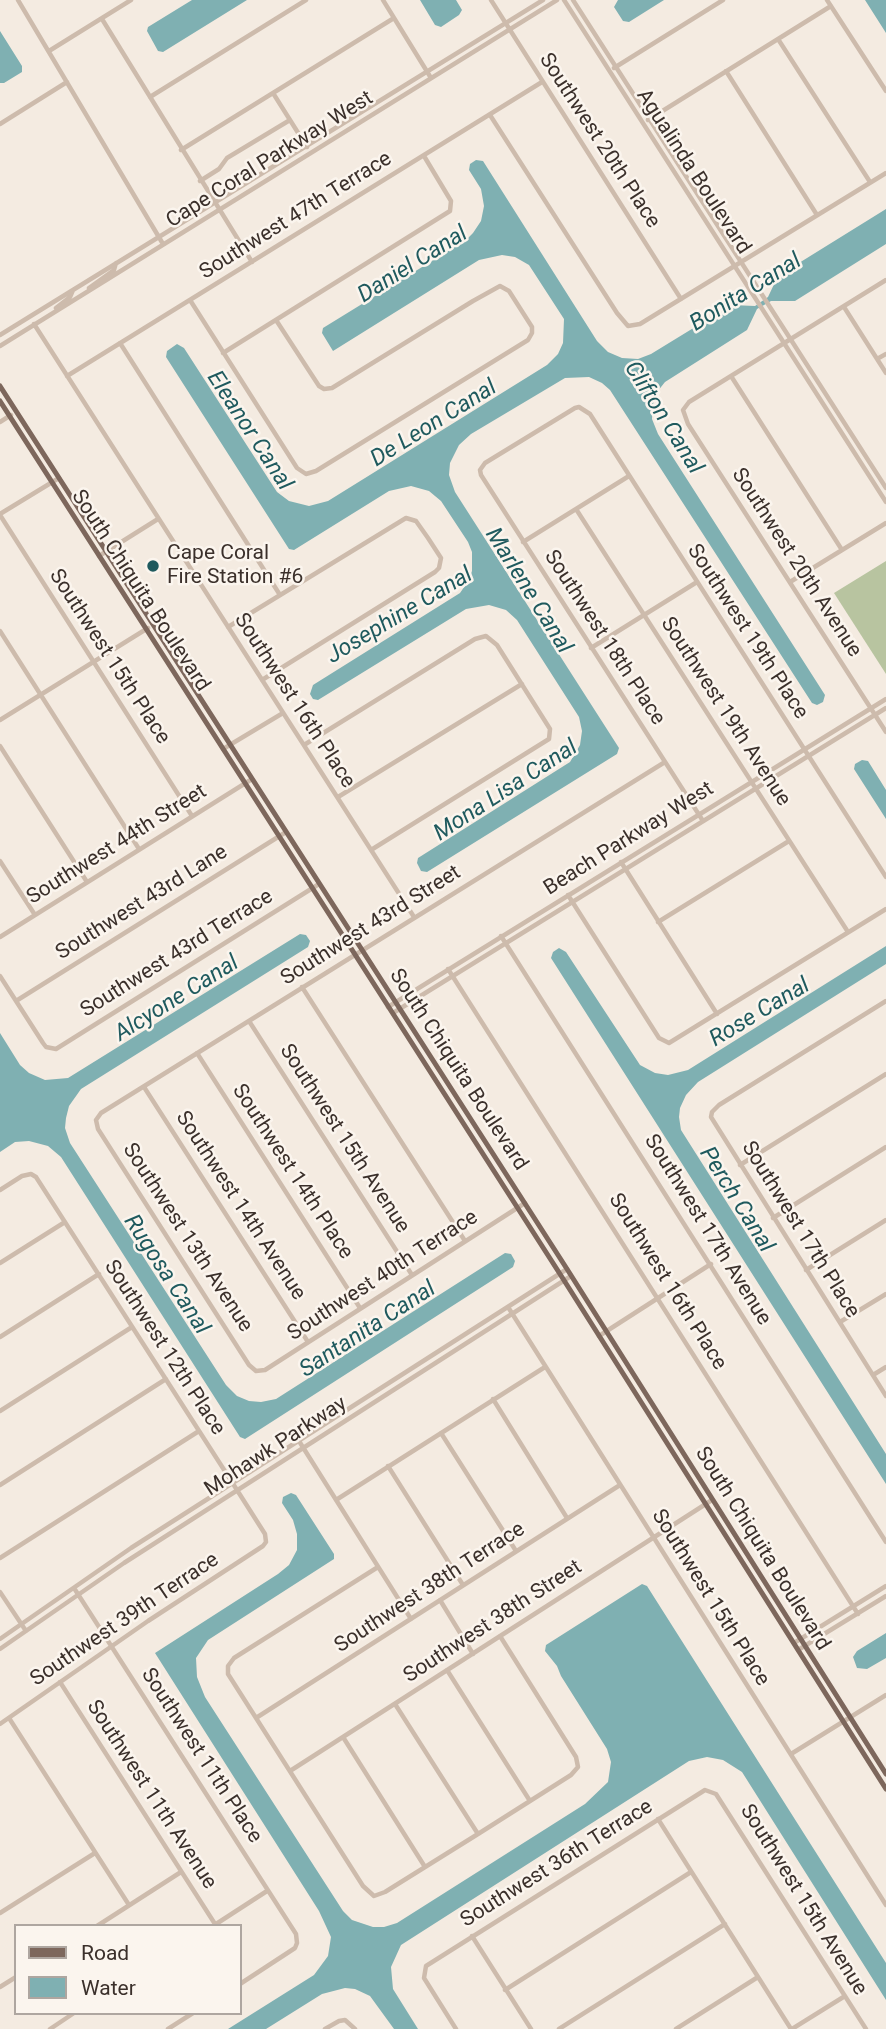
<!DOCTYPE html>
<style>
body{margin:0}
#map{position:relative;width:886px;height:2029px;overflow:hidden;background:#f4ebe1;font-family:Roboto,sans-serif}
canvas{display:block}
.legend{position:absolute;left:14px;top:1924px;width:228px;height:91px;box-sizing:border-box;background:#fbf5ee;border:2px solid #aea6a0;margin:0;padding:9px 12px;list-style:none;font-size:21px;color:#3b302b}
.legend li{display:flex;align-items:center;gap:14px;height:35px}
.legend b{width:35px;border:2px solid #aea6a0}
</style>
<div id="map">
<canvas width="886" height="2029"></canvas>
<ul class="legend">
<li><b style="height:9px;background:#7d675c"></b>Road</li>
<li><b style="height:19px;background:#7fb0b2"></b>Water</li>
</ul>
</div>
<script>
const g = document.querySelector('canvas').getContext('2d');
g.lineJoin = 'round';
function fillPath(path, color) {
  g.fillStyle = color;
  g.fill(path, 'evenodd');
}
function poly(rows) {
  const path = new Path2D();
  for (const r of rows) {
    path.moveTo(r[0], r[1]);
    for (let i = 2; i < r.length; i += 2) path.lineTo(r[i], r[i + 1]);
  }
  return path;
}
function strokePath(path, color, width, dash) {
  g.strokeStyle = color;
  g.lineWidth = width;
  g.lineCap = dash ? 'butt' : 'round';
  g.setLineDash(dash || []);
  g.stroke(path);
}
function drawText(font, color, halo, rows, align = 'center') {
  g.font = font + ' Roboto,sans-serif';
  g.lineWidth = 5;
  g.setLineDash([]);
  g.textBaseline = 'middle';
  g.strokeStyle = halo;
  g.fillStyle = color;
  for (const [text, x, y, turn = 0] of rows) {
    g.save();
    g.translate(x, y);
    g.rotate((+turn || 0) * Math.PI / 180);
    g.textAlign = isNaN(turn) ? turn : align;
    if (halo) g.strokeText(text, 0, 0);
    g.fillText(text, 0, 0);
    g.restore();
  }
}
const green = poly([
 [886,561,886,674,834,593]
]);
const water = poly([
 [192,0,247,0,163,52,158,51,147,31,148,27],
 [420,0,456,0,462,10,459,15,441,27,435,25],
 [618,0,664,0,629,22,623,21,614,7],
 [865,0,886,0,886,33],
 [0,31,22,66,22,72,4,83,0,83],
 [476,160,483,161,597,341,608,352,622,358,638,359,651,354,731,305,755,306,768,297,778,276,886,209,886,244,795,301,771,301,757,309,747,330,665,382,657,392,653,404,652,419,658,434,825,695,823,702,817,705,812,703,610,390,602,383,589,377,565,378,471,434,459,445,450,463,449,475,455,492,619,748,617,754,427,872,421,871,417,863,418,858,570,762,580,745,582,731,579,717,517,620,506,610,489,605,466,609,318,700,313,699,310,694,313,685,460,593,469,580,472,571,472,552,468,542,441,501,429,491,411,486,389,491,294,550,289,549,166,357,167,351,177,344,184,348,277,492,289,501,309,506,328,501,547,365,558,354,563,343,564,319,529,265,515,257,502,255,479,260,333,351,322,333,323,328,466,240,473,233,481,221,484,206,481,189,469,170,470,164],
 [862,760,868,761,886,790,886,819,854,769,855,764],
 [300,934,306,935,310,941,308,947,81,1089,69,1106,66,1118,65,1128,70,1143,226,1385,237,1396,249,1401,261,1402,276,1399,505,1253,511,1254,515,1261,513,1267,245,1439,240,1437,61,1157,48,1146,29,1141,15,1142,0,1152,0,1033,20,1065,29,1073,45,1080,68,1078],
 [886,946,886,964,698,1082,686,1095,680,1108,679,1117,681,1130,886,1454,886,1484,551,958,553,952,559,948,566,952,640,1065,655,1073,668,1075,688,1070],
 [291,1493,296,1495,334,1554,334,1559,208,1640,196,1658,197,1677,205,1697,343,1911,352,1920,373,1927,384,1927,397,1923,585,1804,608,1782,611,1762,607,1749,561,1676,557,1666,545,1651,546,1645,642,1584,647,1586,886,1963,886,2000,742,1772,723,1760,707,1757,689,1761,401,1945,391,1967,393,1989,418,2029,394,2029,370,1996,355,1989,345,1988,322,1994,266,2029,228,2029,314,1975,328,1956,331,1937,319,1911,155,1653,278,1574,289,1565,297,1550,297,1534,293,1520,282,1503,283,1497],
 [886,1633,886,1658,867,1669,857,1668,853,1657,857,1651]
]);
const minor = poly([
 [18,0,163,244],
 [383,0,431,78],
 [491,0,681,299],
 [564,0,886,502],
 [573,0,886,488],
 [827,0,886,91],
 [102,19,252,262],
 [778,39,870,182],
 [49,51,131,0],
 [614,68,723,0],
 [726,71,817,215],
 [273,93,307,147],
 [150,97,306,0],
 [490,115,617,313,628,326,640,324,886,173],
 [648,120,831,6],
 [0,124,67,82],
 [181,150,394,18],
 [200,181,219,169,227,158,290,120],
 [886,280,689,402,683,410,688,424,886,732],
 [89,288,114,270,116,263],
 [190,300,297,468,306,474,316,471,528,340,532,333,532,327,509,291,500,286,473,301,332,388,324,389,319,386,276,320],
 [844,307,886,373],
 [56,308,70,297,73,290],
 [34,324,414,917],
 [0,335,543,0],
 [120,343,280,595],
 [0,346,557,0],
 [223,353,450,211,451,201,424,156],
 [877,359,886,354],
 [67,376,542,82],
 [731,376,842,550],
 [0,422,11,415],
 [576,509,848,932],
 [0,514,59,478],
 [0,515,192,816],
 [523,542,629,476],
 [99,556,158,519],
 [790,582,886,523],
 [228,627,406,518,416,521,428,538,441,558,439,568,435,572,262,680],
 [0,631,139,849],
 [591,648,697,582],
 [0,720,148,628],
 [304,745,475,639,486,636,497,645,550,729,549,739,371,850],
 [0,746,87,882],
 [223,749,283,713],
 [338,797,522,684],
 [703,821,481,475,480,470,485,463,575,408,579,407,590,414,886,877],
 [0,861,35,915],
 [621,862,717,1014],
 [568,895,659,1038,669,1043,886,909],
 [658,922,789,841],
 [501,936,886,1542],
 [0,937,252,779],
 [448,969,858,1614],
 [0,976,43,1043,46,1047,56,1049,319,884],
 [302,987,465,1241],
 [16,1001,286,832],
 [886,1001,719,1105,712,1112,711,1117,886,1396],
 [388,1007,886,699],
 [393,1013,886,708],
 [249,1021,412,1275],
 [197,1053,360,1308],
 [144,1087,308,1342],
 [740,1165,886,1074],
 [0,1190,22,1176,31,1174,36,1177,237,1490,265,1534,266,1542,263,1546,148,1621,0,1724],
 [525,1203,265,1370,256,1371,249,1365,98,1129,96,1120,101,1113,665,762],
 [773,1218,886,1147],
 [0,1263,65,1222],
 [806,1270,886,1220],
 [508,1307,886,1905],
 [840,1322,886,1294],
 [599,1336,711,1264],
 [0,1337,99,1274],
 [873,1375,886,1367],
 [493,1399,567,1518],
 [0,1411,132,1327],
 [441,1433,516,1551],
 [299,1441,411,1619],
 [388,1466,463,1585],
 [0,1485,166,1379],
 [336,1500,545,1367],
 [0,1558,199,1431],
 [378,1567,234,1658,228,1666,228,1674,363,1886,374,1896,385,1892,478,1834,571,1775,578,1767,576,1757,500,1636],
 [74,1588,296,1934,297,1943,295,1948,240,1984],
 [0,1592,26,1631],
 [440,1600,473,1654],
 [0,1639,131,1548,567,1269],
 [794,1643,886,1586],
 [0,1649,124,1563,571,1276],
 [798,1650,886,1596],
 [447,1670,530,1801],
 [60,1682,215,1924],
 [395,1704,478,1834],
 [9,1718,129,1905],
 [256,1718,620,1485],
 [343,1737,425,1867],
 [791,1754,886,1695],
 [290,1771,712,1500],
 [658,1819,791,2029],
 [0,1913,95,1853],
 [97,1926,181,1872],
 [213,1926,267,1891],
 [472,1936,531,2029],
 [0,1987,16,1977],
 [505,1990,691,1872],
 [50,2029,74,2013],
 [168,2029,193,2013],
 [325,2029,339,2021,345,2020,355,2029],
 [456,2029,424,1978,426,1966,705,1790,716,1794,866,2029],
 [559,2029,725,1924],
 [676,2029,758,1977],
 [792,2029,845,1996]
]);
const major = poly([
 [0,386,567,1269,886,1774],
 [0,401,560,1274,886,1789]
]);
const markers = [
 [153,566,7,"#1f5a5e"]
];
const streetNames = [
 ["Southwest 20th Place",599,141,57],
 ["Cape Coral Parkway West",270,160,-32],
 ["Agualinda Boulevard",693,172,57],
 ["Southwest 47th Terrace",296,216,-32],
 ["Southwest 20th Avenue",796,563,57],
 ["South Chiquita Boulevard",140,591,57],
 ["Southwest 19th Place",747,632,57],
 ["Southwest 18th Place",604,638,57],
 ["Southwest 15th Place",109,657,57],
 ["Southwest 16th Place",294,701,57],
 ["Southwest 19th Avenue",725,712,57],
 ["Beach Parkway West",629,839,-32],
 ["Southwest 44th Street",117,845,-32],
 ["Southwest 43rd Lane",142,903,-32],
 ["Southwest 43rd Street",371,926,-32],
 ["Southwest 43rd Terrace",177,954,-32],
 ["South Chiquita Boulevard",458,1070,57],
 ["Southwest 15th Avenue",344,1139,57],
 ["Southwest 14th Place",292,1172,57],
 ["Southwest 14th Avenue",240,1206,57],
 ["Southwest 17th Avenue",707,1230,58],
 ["Southwest 17th Place",800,1230,58],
 ["Southwest 13th Avenue",187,1238,57],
 ["Southwest 40th Terrace",383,1276,-33],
 ["Southwest 16th Place",667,1282,58],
 ["Southwest 12th Place",164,1348,57],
 ["Mohawk Parkway",276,1447,-33],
 ["South Chiquita Boulevard",762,1549,58],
 ["Southwest 38th Terrace",430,1588,-33],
 ["Southwest 15th Place",710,1598,58],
 ["Southwest 39th Terrace",125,1620,-34],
 ["Southwest 38th Street",493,1622,-33],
 ["Southwest 11th Place",201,1756,57],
 ["Southwest 11th Avenue",151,1795,57],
 ["Southwest 36th Terrace",557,1864,-32],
 ["Southwest 15th Avenue",803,1900,58]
];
const poiNames = [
 ["Cape Coral",167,554],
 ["Fire Station #6",167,578]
];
const waterNames = [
 ["Daniel Canal",413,265,-32],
 ["Bonita Canal",746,293,-32],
 ["Clifton Canal",663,418,58],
 ["De Leon Canal",434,424,-32],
 ["Eleanor Canal",249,431,57],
 ["Marlene Canal",528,591,58],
 ["Josephine Canal",400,616,-31],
 ["Mona Lisa Canal",506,791,-33],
 ["Alcyone Canal",177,999,-32],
 ["Rose Canal",760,1013,-31],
 ["Perch Canal",736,1200,58],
 ["Rugosa Canal",166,1275,57],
 ["Santanita Canal",368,1330,-33]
];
fillPath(green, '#b8c4a0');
fillPath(water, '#7fb0b2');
strokePath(minor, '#cdbbac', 4.5);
strokePath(major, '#7d675c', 5);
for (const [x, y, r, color] of markers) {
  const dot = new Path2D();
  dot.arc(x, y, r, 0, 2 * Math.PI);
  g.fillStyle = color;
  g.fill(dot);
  strokePath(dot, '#fbf5ee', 2.5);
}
drawText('21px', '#3b302b', '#fbf5ee', streetNames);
drawText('21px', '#3b302b', '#fbf5ee', poiNames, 'left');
drawText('italic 23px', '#1f5a5e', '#fbf5ee', waterNames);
</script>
